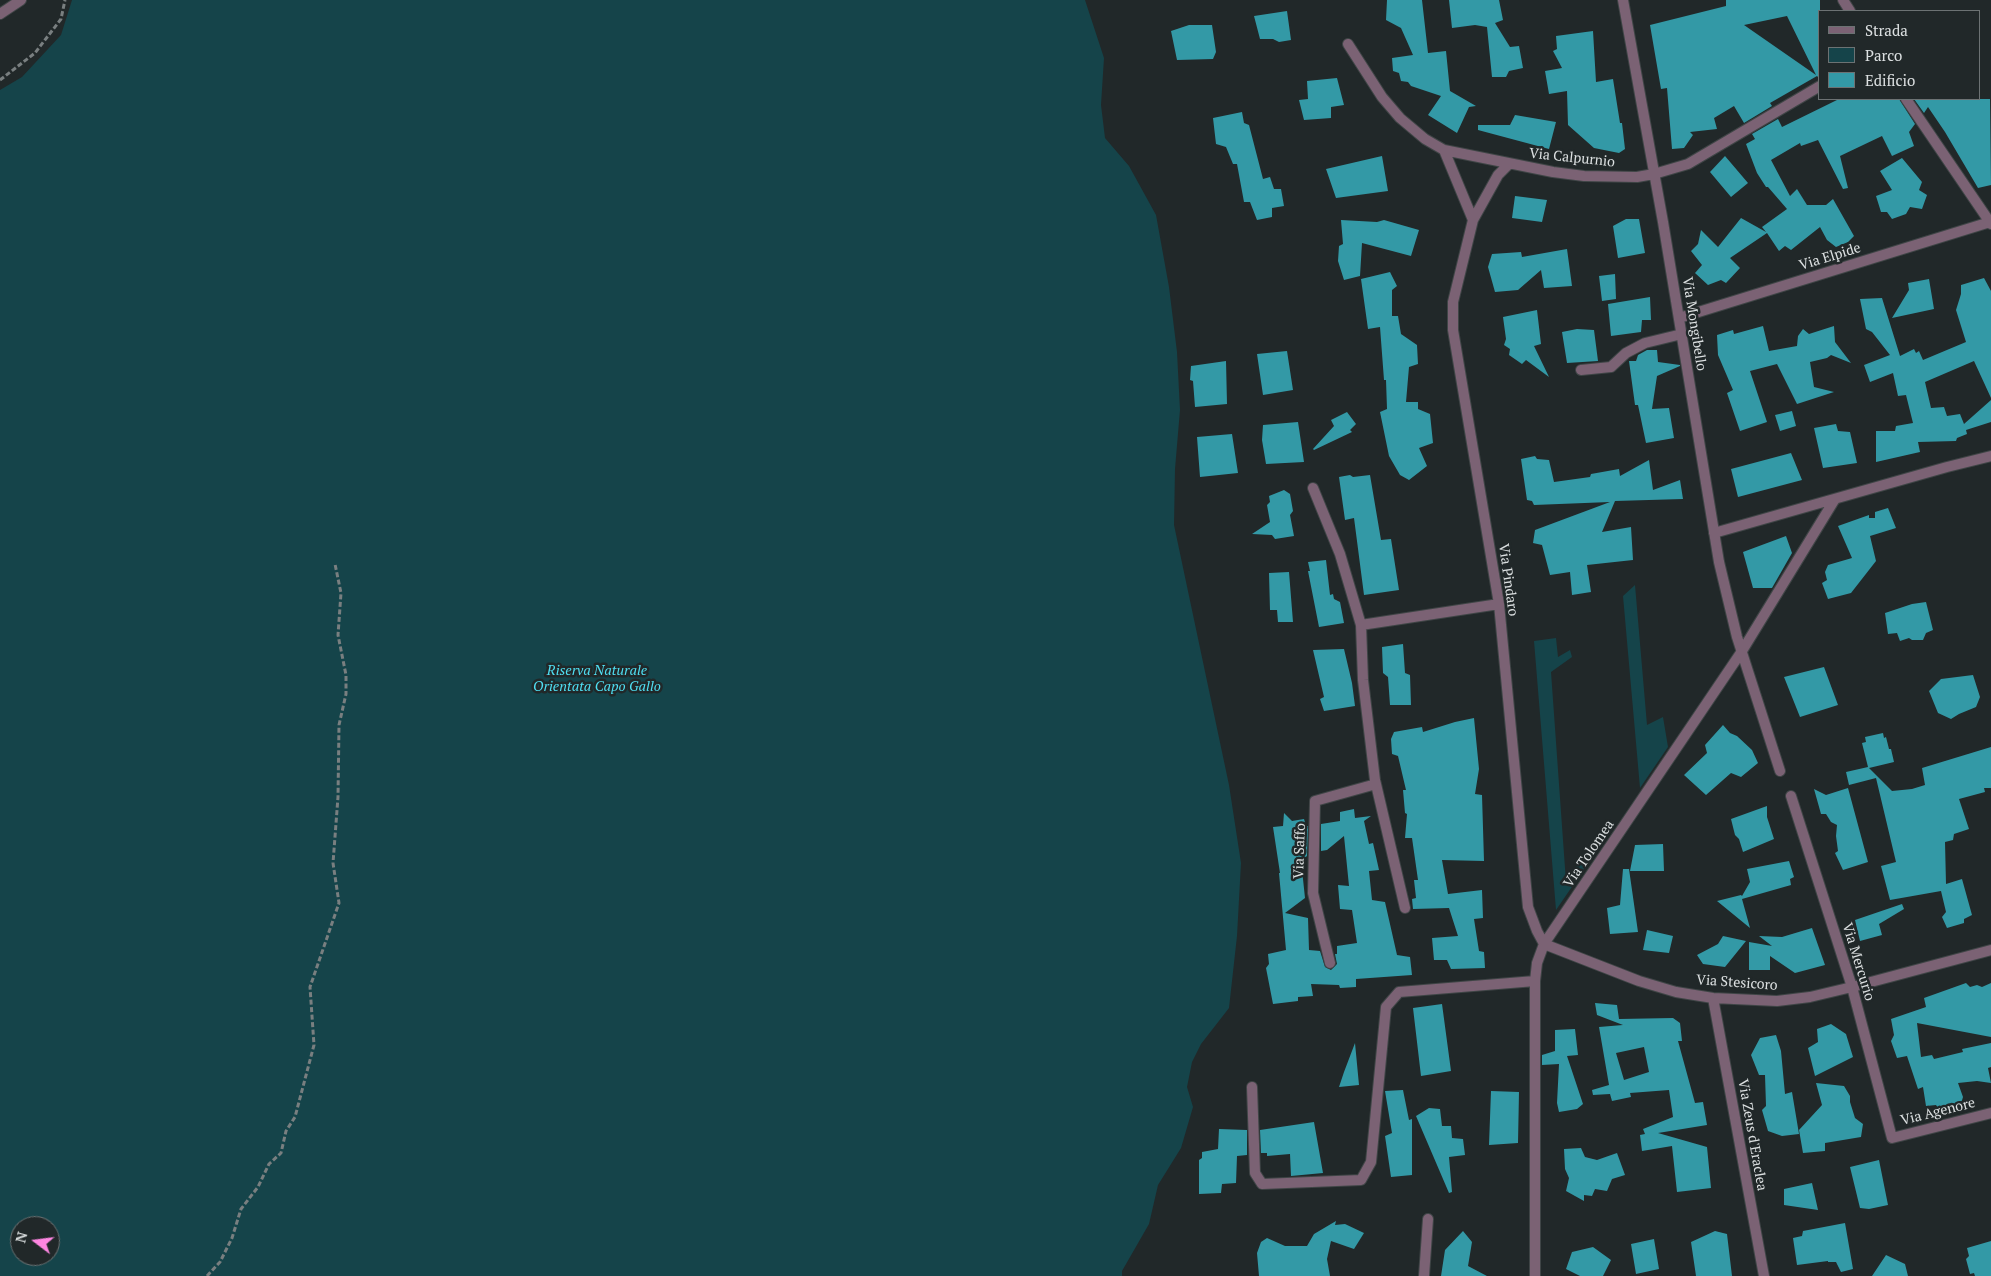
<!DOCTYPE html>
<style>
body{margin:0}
#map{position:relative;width:1991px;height:1276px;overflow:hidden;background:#212829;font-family:"PT Serif",serif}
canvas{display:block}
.legend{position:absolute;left:1818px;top:10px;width:162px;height:90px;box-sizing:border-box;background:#212829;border:1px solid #6c7273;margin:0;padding:6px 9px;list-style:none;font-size:15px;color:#dce0e1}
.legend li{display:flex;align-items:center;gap:10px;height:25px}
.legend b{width:25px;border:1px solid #6c7273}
.north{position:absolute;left:10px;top:1216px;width:50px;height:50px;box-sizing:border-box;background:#212829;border:1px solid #6c7273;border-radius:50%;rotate:285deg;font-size:14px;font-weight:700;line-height:20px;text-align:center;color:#dce0e1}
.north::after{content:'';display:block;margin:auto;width:18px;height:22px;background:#fd86e1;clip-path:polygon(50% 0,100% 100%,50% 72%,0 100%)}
</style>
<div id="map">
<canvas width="1991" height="1276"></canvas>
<ul class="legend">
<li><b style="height:6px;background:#7b6274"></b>Strada</li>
<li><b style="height:14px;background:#15444a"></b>Parco</li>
<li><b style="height:14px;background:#3399a6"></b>Edificio</li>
</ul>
<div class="north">N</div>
</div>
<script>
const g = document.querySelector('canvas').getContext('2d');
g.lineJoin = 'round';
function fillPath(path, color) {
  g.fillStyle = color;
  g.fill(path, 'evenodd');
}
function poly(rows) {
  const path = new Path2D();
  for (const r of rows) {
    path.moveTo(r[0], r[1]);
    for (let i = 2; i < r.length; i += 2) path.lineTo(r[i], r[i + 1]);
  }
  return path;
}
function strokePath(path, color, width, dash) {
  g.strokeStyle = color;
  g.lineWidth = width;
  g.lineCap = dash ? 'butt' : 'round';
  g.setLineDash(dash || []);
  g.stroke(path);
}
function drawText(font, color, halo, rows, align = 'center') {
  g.font = font + ' "PT Serif",serif';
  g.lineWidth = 5;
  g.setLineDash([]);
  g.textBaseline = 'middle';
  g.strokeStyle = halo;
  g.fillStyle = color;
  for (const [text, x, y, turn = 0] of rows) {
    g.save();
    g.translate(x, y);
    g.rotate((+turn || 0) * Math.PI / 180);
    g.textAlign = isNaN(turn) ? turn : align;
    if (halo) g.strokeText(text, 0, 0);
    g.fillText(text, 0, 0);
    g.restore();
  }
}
const green = poly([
 [72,0,1085,0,1104,58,1101,105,1105,138,1129,166,1156,215,1169,287,1177,352,1180,410,1175,469,1174,525,1229,785,1241,863,1237,936,1229,1008,1201,1044,1192,1062,1187,1087,1193,1107,1181,1148,1158,1185,1149,1224,1122,1271,1122,1276,0,1276,0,90,22,77,61,35],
 [20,1226,50,1226,50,1256,20,1256],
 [1635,585,1647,725,1663,717,1668,747,1640,788,1623,596],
 [1556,638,1558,657,1570,650,1572,657,1551,672,1566,882,1583,857,1589,862,1556,910,1534,641]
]);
const building = poly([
 [1387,0,1422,0,1428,53,1446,51,1450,91,1476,106,1469,107,1457,133,1428,115,1441,96,1411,86,1408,82,1401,81,1399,73,1393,71,1392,58,1413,55,1401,28,1386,20],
 [1449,0,1499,0,1503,20,1495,23,1510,47,1519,46,1523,68,1509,71,1506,77,1492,77,1487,27,1475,25,1452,28],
 [1726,0,1820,0,1820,79,1817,76,1770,103,1772,106,1744,123,1734,106,1714,118,1717,129,1690,132,1693,135,1684,148,1672,149,1667,88,1661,89,1650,25,1726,6],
 [1787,16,1816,75,1744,25],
 [1287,11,1291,40,1279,42,1273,39,1260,39,1254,16],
 [1189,25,1212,25,1216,52,1213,59,1177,60,1171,31],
 [1593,31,1596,82,1613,79,1620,123,1622,123,1625,149,1619,153,1594,148,1568,125,1567,91,1549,94,1545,71,1562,68,1553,51,1557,49,1556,36],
 [1337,78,1344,105,1331,107,1331,118,1304,120,1299,100,1308,99,1307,81],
 [1839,99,1899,99,1915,124,1909,132,1914,146,1892,156,1882,136,1840,156,1848,188,1843,189,1818,140,1801,146,1800,143,1771,160,1790,196,1797,189,1807,205,1826,205,1833,199,1854,236,1848,242,1836,247,1827,240,1820,227,1791,250,1785,246,1779,251,1767,233,1730,258,1740,268,1726,283,1721,280,1708,285,1695,273,1702,265,1691,251,1698,244,1701,230,1718,247,1741,218,1766,232,1762,227,1787,209,1768,187,1766,187,1757,173,1746,144,1755,139,1752,134,1778,119,1782,127],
 [1914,99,1990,99,1991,185,1978,188,1945,132,1928,107,1924,113],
 [1242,112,1244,123,1249,125,1263,179,1270,177,1274,189,1281,189,1284,206,1272,208,1272,217,1257,220,1250,202,1244,202,1237,164,1233,164,1226,147,1216,144,1213,118],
 [1515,115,1556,122,1549,149,1478,130,1478,125,1510,125],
 [1382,156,1388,191,1336,198,1326,169],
 [1725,156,1748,183,1731,197,1710,172],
 [1902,158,1922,182,1919,190,1927,195,1922,209,1910,207,1906,214,1892,219,1887,212,1881,212,1876,196,1892,190,1880,171],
 [1515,196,1547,200,1542,222,1512,218],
 [1626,219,1639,219,1645,253,1618,258,1613,226],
 [1341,220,1377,222,1384,220,1419,230,1411,256,1362,243,1360,276,1344,280,1338,261,1339,246,1343,244],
 [1567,249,1572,286,1544,288,1541,270,1518,290,1495,292,1488,267,1492,254,1521,252,1522,257],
 [1390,272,1397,286,1392,290,1392,316,1398,316,1401,334,1417,345,1418,364,1409,367,1406,402,1418,402,1418,409,1430,414,1433,443,1419,448,1427,466,1409,480,1400,475,1389,456,1380,412,1387,409,1386,380,1384,380,1380,327,1368,329,1361,279],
 [1615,274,1616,299,1602,301,1599,276],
 [1984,278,1991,291,1991,398,1974,361,1925,382,1931,408,1944,407,1947,416,1960,414,1964,424,1991,400,1991,422,1966,430,1967,434,1957,438,1956,441,1918,442,1920,452,1876,462,1876,431,1895,431,1896,426,1913,423,1906,395,1898,396,1893,373,1870,382,1864,365,1890,355,1872,332,1866,329,1860,299,1882,298,1900,356,1914,349,1916,353,1919,351,1923,360,1966,342,1956,310,1961,294,1961,285],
 [1929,279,1934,309,1892,318,1909,290,1908,283],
 [1650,297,1651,320,1642,320,1641,332,1611,336,1608,304],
 [1537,310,1541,344,1534,346,1549,377,1526,360,1522,364,1509,355,1510,349,1504,345,1506,339,1503,317],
 [1763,326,1769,351,1797,346,1798,336,1803,329,1809,334,1834,326,1835,342,1851,363,1831,355,1827,358,1810,362,1814,387,1834,392,1797,404,1777,364,1750,371,1767,422,1740,431,1727,393,1733,390,1718,355,1717,335,1733,330,1734,334],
 [1577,329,1594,330,1598,361,1567,363,1562,332],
 [1647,350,1657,350,1658,362,1680,365,1680,366,1657,376,1652,409,1669,408,1674,438,1646,443,1638,405,1635,405,1629,361,1636,361,1638,355],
 [1287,351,1293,390,1263,395,1257,354],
 [1226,361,1227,404,1195,407,1193,381,1190,380,1191,366],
 [1792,411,1796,426,1780,431,1775,415],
 [1347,412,1356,424,1350,430,1352,432,1314,450,1313,449,1334,426,1331,420],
 [1298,422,1304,462,1266,464,1262,440,1263,425],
 [1836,424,1838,431,1850,432,1857,463,1823,468,1814,428],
 [1232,434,1238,473,1200,477,1197,437],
 [1791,453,1802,480,1738,497,1731,469],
 [1535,456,1537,459,1549,460,1554,482,1590,477,1591,474,1619,469,1620,476,1649,460,1653,490,1680,480,1683,499,1615,501,1602,532,1631,527,1633,560,1587,565,1591,592,1572,595,1570,572,1550,575,1542,545,1533,543,1535,530,1610,502,1534,505,1532,501,1527,500,1521,459],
 [1350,475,1353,477,1370,475,1381,540,1391,539,1399,590,1364,595,1354,518,1345,520,1339,477],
 [1284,490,1290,494,1293,511,1290,515,1294,536,1275,539,1272,535,1252,534,1270,522,1267,505,1270,502,1269,496],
 [1888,508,1896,528,1870,536,1876,561,1851,593,1828,599,1822,583,1827,580,1825,572,1828,565,1852,558,1838,526,1869,515,1869,518,1875,518,1875,512],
 [1786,536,1792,553,1772,588,1753,588,1743,552],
 [1326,560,1330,595,1333,594,1334,599,1340,602,1344,623,1319,627,1308,571,1310,571,1308,562],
 [1289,572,1293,622,1278,622,1277,610,1270,610,1269,573],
 [1926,602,1933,630,1926,633,1923,640,1912,640,1909,638,1900,641,1897,633,1888,634,1885,613,1912,604],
 [1403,644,1405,673,1410,675,1411,705,1390,705,1388,677,1383,673,1382,647],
 [1344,649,1352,683,1355,706,1324,711,1320,699,1324,697,1313,650],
 [1824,667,1838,705,1800,717,1784,677],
 [1973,675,1980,697,1976,707,1959,714,1951,719,1938,713,1929,691,1941,679],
 [1474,718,1479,769,1475,794,1482,795,1484,861,1442,860,1448,894,1482,890,1483,918,1474,919,1479,951,1484,952,1485,968,1451,969,1447,960,1434,960,1432,938,1458,936,1449,908,1413,909,1412,899,1416,898,1414,880,1418,880,1412,838,1405,838,1407,814,1405,813,1403,790,1406,790,1398,756,1392,754,1391,739,1394,732,1422,727,1423,732,1455,722],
 [1723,725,1730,733,1737,736,1752,750,1758,763,1741,777,1731,773,1706,795,1684,775,1707,753,1705,745],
 [1883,733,1884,738,1886,737,1889,749,1891,749,1894,762,1869,768,1892,791,1912,789,1925,785,1922,768,1991,747,1991,788,1984,788,1985,792,1959,799,1969,829,1954,834,1953,840,1945,842,1946,884,1962,879,1972,915,1964,919,1964,923,1947,928,1942,917,1946,912,1941,891,1890,900,1881,866,1896,862,1876,778,1849,785,1846,772,1868,767,1862,743,1866,742,1865,737],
 [1848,788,1868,862,1843,870,1835,853,1838,851,1836,836,1837,825,1831,822,1826,814,1821,814,1814,789,1826,795],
 [1767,806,1767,817,1774,839,1743,852,1739,839,1735,835,1731,819],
 [1354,809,1355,818,1371,816,1364,821,1369,844,1373,843,1379,870,1369,871,1372,900,1385,902,1397,955,1410,957,1412,975,1356,979,1356,987,1340,988,1339,985,1311,984,1313,996,1298,997,1298,1001,1273,1004,1266,968,1269,964,1268,954,1286,950,1279,873,1280,873,1273,827,1283,826,1284,813,1292,821,1304,819,1306,826,1308,826,1307,856,1301,860,1305,898,1285,913,1308,918,1309,950,1320,951,1325,967,1331,970,1337,964,1335,954,1337,954,1337,946,1357,943,1352,910,1340,909,1338,885,1349,886,1344,836,1327,850,1321,851,1321,824,1340,821,1340,812],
 [1663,844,1664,871,1630,871,1635,845],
 [1789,861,1794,877,1790,879,1791,885,1742,899,1750,928,1717,901,1741,895,1742,896,1750,882,1747,869],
 [1623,869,1629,869,1638,932,1610,934,1607,908,1620,905],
 [1902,904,1904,909,1879,924,1882,935,1860,941,1855,920],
 [1812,928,1825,965,1795,973,1770,956,1770,970,1749,970,1749,942,1772,946,1759,936,1782,937],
 [1647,930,1673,936,1669,953,1643,950],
 [1723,936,1746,941,1725,967,1703,964,1697,955,1718,944],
 [1966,983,1970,987,1977,985,1982,987,1991,983,1991,1037,1917,1023,1921,1057,1932,1055,1934,1059,1963,1052,1962,1049,1991,1043,1991,1067,1988,1068,1991,1083,1977,1081,1958,1083,1963,1097,1960,1107,1940,1111,1936,1105,1926,1106,1923,1087,1918,1089,1907,1056,1897,1058,1891,1041,1894,1035,1891,1019,1926,1007,1924,998],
 [1595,1003,1617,1005,1619,1019,1673,1018,1680,1023,1682,1041,1678,1041,1695,1103,1703,1102,1707,1125,1658,1133,1707,1147,1711,1188,1677,1192,1672,1146,1642,1151,1640,1135,1645,1134,1643,1129,1673,1117,1669,1090,1630,1093,1631,1097,1612,1101,1610,1094,1593,1095,1592,1090,1609,1085,1599,1027,1623,1025,1597,1015],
 [1644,1047,1649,1072,1624,1080,1616,1053],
 [1442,1004,1451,1071,1421,1076,1413,1008],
 [1831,1024,1846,1034,1853,1057,1815,1076,1808,1048,1818,1042,1817,1029],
 [1575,1029,1578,1055,1567,1056,1583,1104,1577,1109,1559,1112,1557,1103,1559,1064,1542,1065,1542,1055,1555,1051,1555,1030],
 [1776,1035,1781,1051,1785,1094,1792,1092,1799,1134,1782,1136,1768,1131,1762,1110,1766,1106,1765,1075,1759,1075,1751,1055,1760,1038],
 [1355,1043,1359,1085,1339,1087,1344,1072],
 [1816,1083,1844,1086,1850,1096,1850,1102,1855,1118,1863,1124,1861,1137,1825,1143,1825,1151,1803,1153,1799,1130,1822,1105],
 [1403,1090,1409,1120,1412,1119,1412,1175,1391,1177,1385,1136,1392,1133,1385,1091],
 [1491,1091,1519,1092,1518,1143,1489,1145],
 [1429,1108,1440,1109,1442,1126,1451,1126,1452,1138,1463,1139,1465,1155,1449,1157,1452,1192,1449,1193,1416,1116],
 [1314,1122,1323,1173,1291,1176,1290,1154,1267,1156,1267,1153,1261,1153,1260,1130],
 [1219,1129,1247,1130,1247,1155,1237,1156,1236,1183,1222,1184,1221,1193,1199,1194,1199,1160,1202,1158,1202,1152,1218,1149],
 [1581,1148,1585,1157,1597,1160,1617,1153,1625,1175,1612,1179,1607,1191,1595,1189,1592,1196,1584,1195,1584,1201,1566,1191,1569,1178,1565,1169,1564,1149],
 [1879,1160,1888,1205,1869,1209,1860,1208,1850,1167],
 [1812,1183,1818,1210,1784,1205,1784,1189],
 [1336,1221,1335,1225,1345,1224,1364,1233,1354,1249,1331,1241,1327,1259,1330,1276,1259,1276,1257,1253,1261,1242,1267,1238,1285,1246,1307,1246,1314,1234],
 [1845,1223,1853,1269,1841,1272,1836,1262,1828,1262,1828,1261,1797,1265,1793,1238,1802,1236,1803,1231],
 [1463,1231,1472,1242,1468,1266,1487,1276,1441,1276,1445,1250],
 [1715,1231,1727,1234,1732,1276,1696,1276,1691,1242],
 [1654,1239,1659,1269,1636,1274,1631,1244],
 [1991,1241,1991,1276,1975,1276,1974,1273,1970,1274,1966,1259,1969,1256,1967,1248],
 [1593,1247,1611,1260,1603,1276,1580,1276,1566,1269,1572,1252],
 [1886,1255,1905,1264,1908,1276,1872,1276]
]);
const path = poly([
 [0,80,35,53,61,19,65,0],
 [207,1276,220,1262,232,1238,241,1209,258,1187,269,1164,281,1153,286,1131,295,1117,314,1045,310,987,339,903,333,863,338,797,339,725,346,694,346,675,338,635,341,593,335,564]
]);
const service = poly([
 [1581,370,1611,367,1626,353,1645,343,1682,334],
 [1424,1276,1428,1219]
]);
const minor = poly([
 [1623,0,1663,222,1719,562,1737,637,1780,771],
 [1843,0,1850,11],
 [0,14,21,0],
 [1348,44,1382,97,1400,118,1425,139,1444,150,1553,172,1584,176,1637,177,1654,174,1688,164,1820,86],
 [1906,99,1991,224],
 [1444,150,1473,220],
 [1509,164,1498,175,1473,220,1453,302,1453,330,1499,604,1528,907,1537,931,1544,944],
 [1679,318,1990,222],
 [1313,488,1340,554,1361,625,1363,680,1375,780,1405,908],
 [1714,533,1947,467,1991,456],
 [1361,625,1499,604],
 [1791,796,1852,987,1892,1138,1991,1113],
 [1544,944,1639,981,1676,992,1713,998,1777,1001,1810,997,1852,987,1991,950],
 [1330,963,1313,893,1315,801,1376,784],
 [1713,998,1764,1276],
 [1252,1087,1255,1173,1262,1184,1361,1180,1371,1162,1386,1007,1399,992,1535,981],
 [1535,1276,1535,981,1537,963,1544,944,1742,651,1835,499]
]);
const streetNames = [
 ["Via Calpurnio",1572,158,6],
 ["Via Elpide",1830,257,-17],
 ["Via Mongibello",1694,324,81],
 ["Via Pindaro",1508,580,82],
 ["Via Saffo",1300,851,-88],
 ["Via Tolomea",1589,854,-56],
 ["Via Mercurio",1858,962,73],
 ["Via Stesicoro",1737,983,4],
 ["Via Agenore",1938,1112,-14],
 ["Via Zeus d'Eraclea",1752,1135,80]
];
const parkNames = [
 ["Riserva Naturale",597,671],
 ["Orientata Capo Gallo",597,687]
];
fillPath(green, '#15444a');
fillPath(building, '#3399a6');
strokePath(service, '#3f4546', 12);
strokePath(minor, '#3f4546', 12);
strokePath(path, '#797f80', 3, [5, 2.5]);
strokePath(service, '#7b6274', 10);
strokePath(minor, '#7b6274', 10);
drawText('14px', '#dce0e1', '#212829', streetNames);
drawText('italic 14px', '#4fdff2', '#212829', parkNames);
</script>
